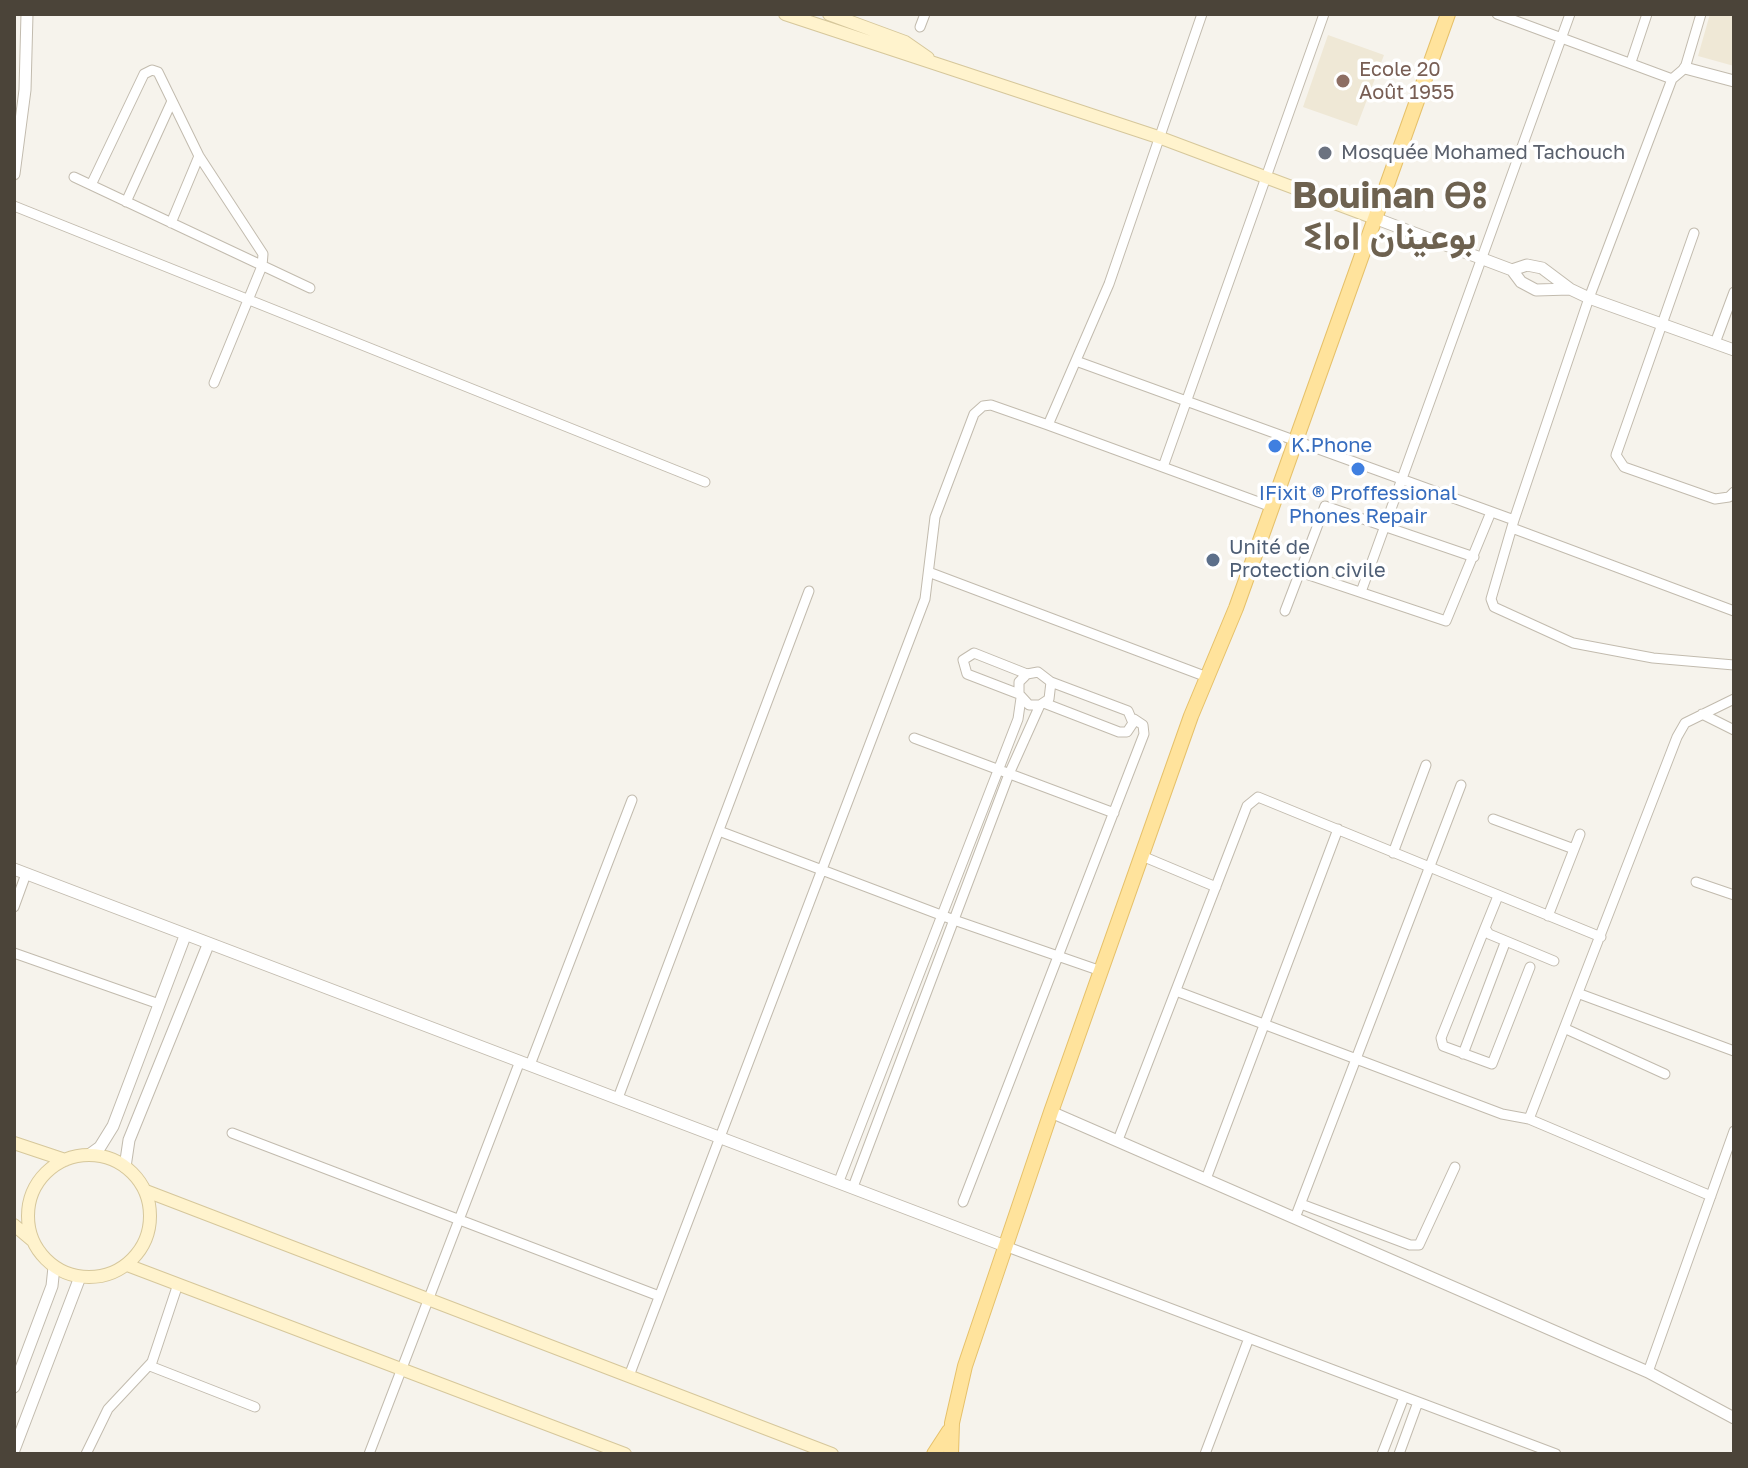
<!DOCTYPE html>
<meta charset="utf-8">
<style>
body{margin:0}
#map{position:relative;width:1748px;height:1468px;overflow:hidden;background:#f6f3ec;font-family:"Golos Text",sans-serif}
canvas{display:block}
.frame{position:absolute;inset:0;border:16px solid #4b4439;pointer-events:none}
</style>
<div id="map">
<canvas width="1748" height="1468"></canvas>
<div class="frame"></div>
</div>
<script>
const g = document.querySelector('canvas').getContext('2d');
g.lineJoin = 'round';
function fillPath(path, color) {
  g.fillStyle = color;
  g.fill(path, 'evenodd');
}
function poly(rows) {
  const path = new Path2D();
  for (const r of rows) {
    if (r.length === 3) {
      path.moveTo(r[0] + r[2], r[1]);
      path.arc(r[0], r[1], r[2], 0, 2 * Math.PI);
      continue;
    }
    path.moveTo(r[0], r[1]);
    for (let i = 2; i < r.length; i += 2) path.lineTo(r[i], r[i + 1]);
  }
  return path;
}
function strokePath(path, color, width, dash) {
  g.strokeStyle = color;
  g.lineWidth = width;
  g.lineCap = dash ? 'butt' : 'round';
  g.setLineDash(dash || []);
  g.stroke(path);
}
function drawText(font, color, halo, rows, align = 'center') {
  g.font = font + ' "Golos Text",Vazirmatn,"Noto Sans Tifinagh",sans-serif';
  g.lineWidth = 7;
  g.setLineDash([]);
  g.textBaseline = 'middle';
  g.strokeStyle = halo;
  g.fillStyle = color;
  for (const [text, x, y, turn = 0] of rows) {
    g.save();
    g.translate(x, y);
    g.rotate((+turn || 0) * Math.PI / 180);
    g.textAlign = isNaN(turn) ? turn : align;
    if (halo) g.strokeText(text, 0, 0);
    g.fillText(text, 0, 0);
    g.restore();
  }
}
const education = poly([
 [1710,14,1734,14,1734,66,1698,56],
 [1328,35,1384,55,1357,126,1303,107]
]);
const minor = poly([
 [920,27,925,14],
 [1631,62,1647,14],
 [1672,79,1685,68,1701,14],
 [74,177,310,288],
 [91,185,144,74,152,70,158,72,199,156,263,254,262,266,214,383],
 [126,202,172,101],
 [14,206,705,482],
 [171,223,199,156],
 [1694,233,1616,455,1624,467,1715,499,1729,497,1734,492],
 [1715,343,1734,292],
 [1076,361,1514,520,1589,298,1672,79,1497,14],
 [1048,425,1272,507],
 [1163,467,1324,14],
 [1514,520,1491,599,1494,607,1573,643,1653,658,1734,665],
 [1512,528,1734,611],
 [1300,572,1446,621,1491,512],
 [931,573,1207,677],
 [1361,592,1570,14],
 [1285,611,1325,506,1474,557],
 [1019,694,1019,682,1027,674,1038,672,1051,682,1049,699,1040,705,1029,705,1019,694,967,674,963,660,974,653,1027,674],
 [1044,703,1119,732,1127,732,1133,723,1128,711,1051,682],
 [1702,714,1734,730],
 [914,738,1114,813],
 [1493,819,1574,849],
 [719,831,954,920,1101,971],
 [1393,853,1426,765],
 [1142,856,1216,887],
 [1696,882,1734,895],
 [1498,896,1485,928,1489,934,1554,961],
 [14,907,26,874],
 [1548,916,1580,834],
 [1485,928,1441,1038,1443,1046,1492,1064,1530,967],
 [14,953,159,1004],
 [1176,991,1502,1114,1529,1119,1711,1196],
 [1580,994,1734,1051],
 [1566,1029,1665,1074],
 [1463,1054,1505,943],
 [530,1065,632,800],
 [618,1098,809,591],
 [1529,1119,1677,737,1685,723,1734,699],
 [232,1133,659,1296],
 [1118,1140,1247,806,1258,797,1601,937],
 [1206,1179,1338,829],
 [839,1181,1018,719,1021,698],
 [853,1187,1009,774,1040,705],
 [963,1202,1144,734,1143,725,1134,719],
 [1301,1204,1410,1245,1419,1245,1455,1167],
 [1295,1218,1461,785],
 [1005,1246,1556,1454],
 [150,1366,255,1407],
 [1648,1372,1734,1131],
 [629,1376,925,599,935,517,974,414,983,406,991,405,1048,425,1109,284,1202,14],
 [86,1454,108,1409,152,1362,178,1284],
 [369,1454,520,1061],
 [1205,1454,1249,1338],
 [1382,1454,1404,1397],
 [1399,1454,1418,1402]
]);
const tertiary = poly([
 [1685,68,1734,81],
 [14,174,25,90,27,14],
 [1377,219,1512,270,1521,282,1536,290,1570,289],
 [1512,270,1527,265,1542,268,1570,289,1589,298,1734,350],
 [14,869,1005,1246],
 [1051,1112,1648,1372,1734,1418],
 [89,1155,100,1147,113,1126,185,936],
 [125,1167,129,1140,208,945],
 [14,1387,52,1286,54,1267],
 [14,1450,80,1277]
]);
const secondary = poly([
 [785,14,1161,138,1377,219],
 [829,14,905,42,928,58],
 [14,1143,65,1160],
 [89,1216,61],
 [146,1191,832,1454],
 [14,1225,33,1241],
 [127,1265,625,1454]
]);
const primary = poly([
 [934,1454,949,1431],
 [951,1454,952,1423,965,1366,1051,1112,1191,716,1236,608,1448,14]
]);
const markers = [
 [1343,81,8,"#8d6e63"],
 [1325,153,8,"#6b7280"],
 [1275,446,8,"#3f7fe0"],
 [1358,469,8,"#3f7fe0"],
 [1213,560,8,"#5c6f8a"]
];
const educationNames = [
 ["Ecole 20",1359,70],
 ["Août 1955",1359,93]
];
const worshipNames = [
 ["Mosquée Mohamed Tachouch",1341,153]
];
const shopNames = [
 ["K.Phone",1291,446],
 ["IFixit ® Proffessional",1358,494,"center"],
 ["Phones Repair",1358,517,"center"]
];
const serviceNames = [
 ["Unité de",1229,548],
 ["Protection civile",1229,571]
];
const townNames = [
 ["Bouinan ⴱⵓ",1390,197],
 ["ⵉⵏⴰⵏ بوعينان",1390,238]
];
fillPath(education, '#efe8d6');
strokePath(minor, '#c2bbae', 11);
strokePath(tertiary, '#c2bbae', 13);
strokePath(secondary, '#d6c79b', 14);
strokePath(primary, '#e6c16a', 16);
strokePath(minor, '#fff', 9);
strokePath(tertiary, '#fff', 11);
strokePath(secondary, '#fff3cd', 12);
strokePath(primary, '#ffe39c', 14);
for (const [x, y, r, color] of markers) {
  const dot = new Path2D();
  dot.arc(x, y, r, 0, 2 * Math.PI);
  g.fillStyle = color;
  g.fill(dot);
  strokePath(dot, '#fff', 3);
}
drawText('20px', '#785e54', '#fff', educationNames, 'left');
drawText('20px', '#5b616d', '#fff', worshipNames, 'left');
drawText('20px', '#366cbe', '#fff', shopNames, 'left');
drawText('20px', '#4e5e75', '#fff', serviceNames, 'left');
drawText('bold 36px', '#6e6250', '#fff', townNames);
</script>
